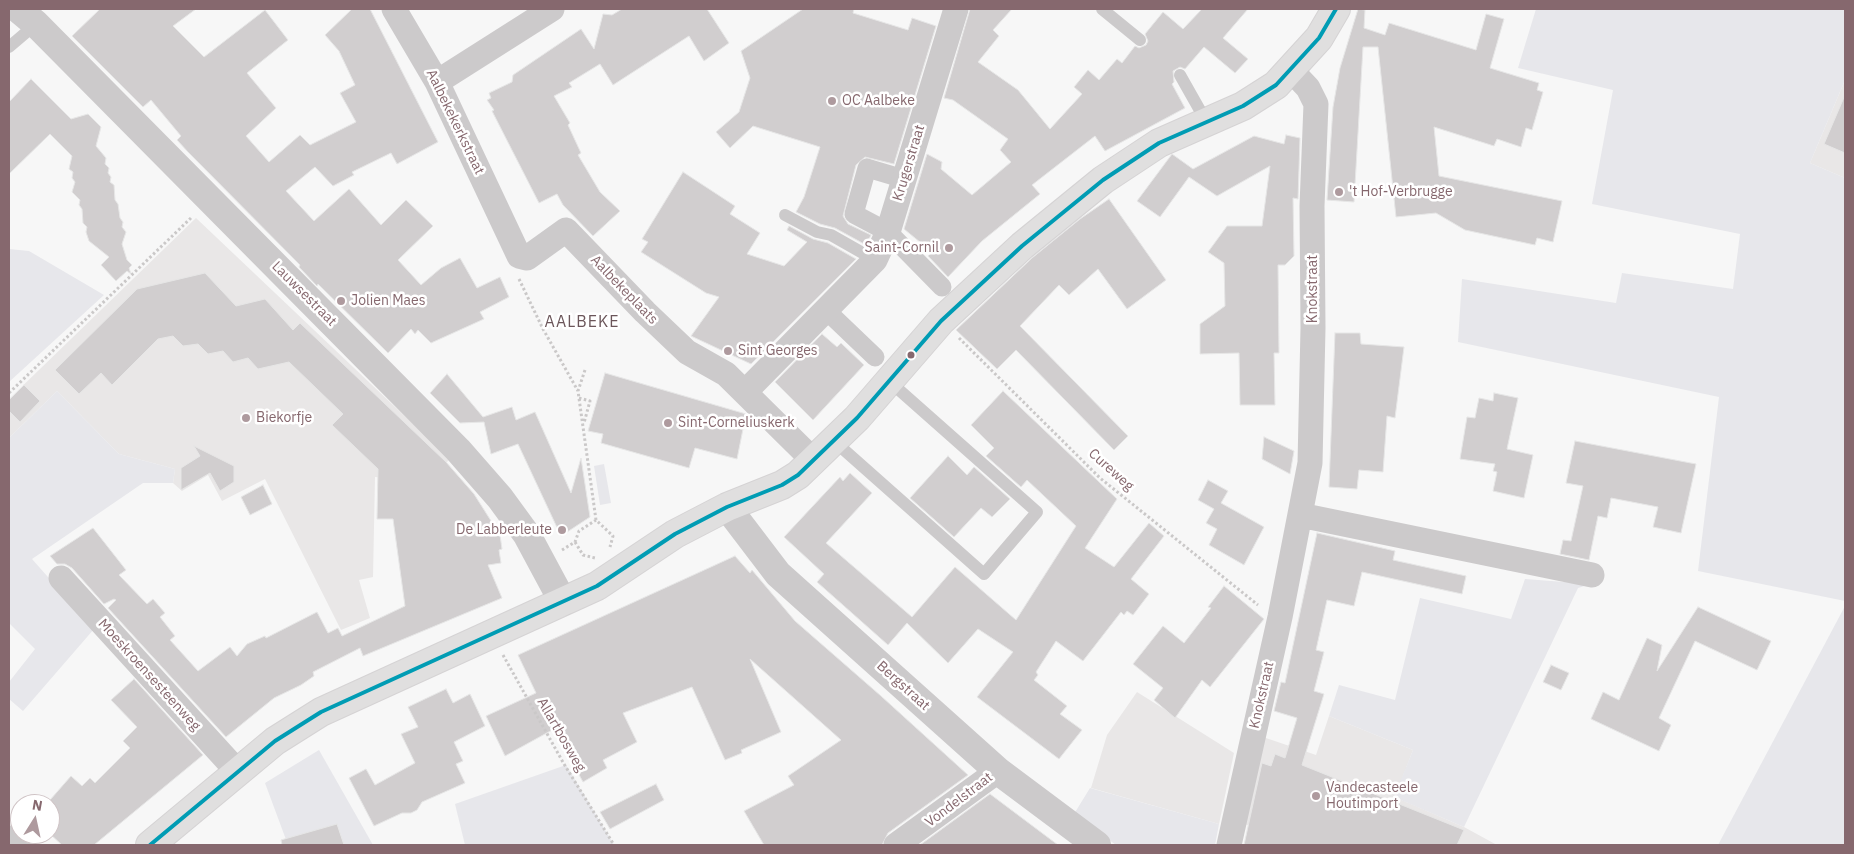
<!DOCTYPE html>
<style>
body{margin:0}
#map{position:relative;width:1854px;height:854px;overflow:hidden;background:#f7f7f7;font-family:"IBM Plex Sans",sans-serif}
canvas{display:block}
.frame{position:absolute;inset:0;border:10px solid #86686e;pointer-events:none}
.north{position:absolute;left:10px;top:794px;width:50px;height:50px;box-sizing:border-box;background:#fff;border:1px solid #cfc3c5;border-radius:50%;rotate:10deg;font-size:14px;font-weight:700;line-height:20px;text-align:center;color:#86686e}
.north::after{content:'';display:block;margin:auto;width:18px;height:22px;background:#ae9a9e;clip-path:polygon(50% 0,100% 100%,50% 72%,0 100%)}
</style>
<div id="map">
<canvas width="1854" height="854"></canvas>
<div class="frame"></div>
<div class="north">N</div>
</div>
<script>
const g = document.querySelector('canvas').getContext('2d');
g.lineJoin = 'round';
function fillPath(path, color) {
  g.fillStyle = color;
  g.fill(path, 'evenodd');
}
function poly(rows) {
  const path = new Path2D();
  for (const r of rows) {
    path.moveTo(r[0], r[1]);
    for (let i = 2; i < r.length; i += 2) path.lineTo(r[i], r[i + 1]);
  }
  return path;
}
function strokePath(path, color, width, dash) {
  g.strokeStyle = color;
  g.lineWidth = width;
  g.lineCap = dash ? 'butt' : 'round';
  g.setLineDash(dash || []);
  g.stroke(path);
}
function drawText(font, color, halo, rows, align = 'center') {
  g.font = font + ' "IBM Plex Sans",sans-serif';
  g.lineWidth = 5;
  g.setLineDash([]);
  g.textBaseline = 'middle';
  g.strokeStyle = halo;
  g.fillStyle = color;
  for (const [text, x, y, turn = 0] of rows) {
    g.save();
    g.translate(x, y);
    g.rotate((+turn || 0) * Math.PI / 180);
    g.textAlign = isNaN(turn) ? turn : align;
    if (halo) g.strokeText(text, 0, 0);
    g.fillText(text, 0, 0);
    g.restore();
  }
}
const built = poly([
 [1845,80,1845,178,1810,163],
 [196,218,450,459,419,490,406,479,375,477,373,577,359,580,370,618,341,630,265,479,222,501,208,475,182,491,173,483,175,469,119,454,57,391,9,438,9,399],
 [1137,692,1234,753,1219,824,1091,788,1107,735],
 [1329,716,1413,750,1395,797,1464,827,1497,845,1299,845,1300,841,1244,824,1263,737,1316,755]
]);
const green = poly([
 [1536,9,1845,9,1845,80,1810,163,1845,178,1845,601,1698,571,1719,397,1458,342,1462,279,1616,303,1622,273,1733,289,1740,234,1592,204,1613,90,1518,68],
 [9,249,29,251,104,295,9,382],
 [57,391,119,454,175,469,173,483,143,483,32,559,94,629,23,711,9,699,9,682,35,649,9,623,9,438],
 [604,464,611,503,600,505,594,466],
 [1572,576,1600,581,1578,588,1464,827,1394,797,1413,750,1329,716,1339,685,1395,700,1420,598,1511,619,1525,579,1564,582],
 [1845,606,1845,845,1718,845],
 [319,750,373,845,288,845,265,783],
 [566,765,614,845,465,845,455,804],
 [1090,788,1219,824,1215,845,1116,845,1074,814]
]);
const building = poly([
 [100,9,196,9,173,26,204,57,265,10,288,40,247,73,276,108,246,136,269,162,300,135,310,145,356,122,340,93,355,85,339,51,325,35,352,9,370,9,438,142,397,164,391,153,352,172,354,175,333,186,315,167,286,191,314,221,349,189,381,225,406,200,433,226,398,260,421,285,441,268,460,258,477,288,500,277,509,297,480,312,484,319,431,343,418,330,415,334,411,329,388,353,318,284,317,286,299,267,300,265,188,152,177,140,181,136,151,100,143,107,72,36,100,9],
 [622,9,707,9,729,43,704,61,689,36,613,85,600,64,569,83,572,87,554,96,570,123,568,125,581,153,578,155,600,192,620,211,593,236,563,205,557,194,539,203,492,111,494,110,487,100,491,98,489,93,512,82,513,75,581,29,594,49,603,14,612,15,622,9],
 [803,9,854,9,853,13,908,30,912,18,936,26,894,164,865,157,856,165,843,216,848,224,871,235,866,245,835,228,820,224,796,212,804,197,820,147,753,126,730,148,716,132,739,112,750,78,741,51,803,9],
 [970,9,1012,9,993,30,999,36,978,62,1018,90,1050,129,1082,94,1074,87,1088,70,1099,80,1117,59,1122,63,1135,46,1139,48,1146,45,1148,41,1145,34,1163,12,1183,29,1202,9,1248,9,1223,38,1248,59,1235,73,1204,47,1185,69,1180,67,1173,71,1174,82,1172,84,1185,108,1105,151,1095,136,1032,185,1040,194,982,241,948,277,928,256,932,252,904,229,927,154,942,162,941,169,972,195,1011,162,1000,150,1008,139,953,100,944,98,970,9],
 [1358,9,1365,10,1364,28,1385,35,1389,23,1476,50,1486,14,1504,19,1490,68,1539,83,1537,90,1543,92,1532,130,1526,128,1521,147,1497,139,1494,146,1434,127,1439,176,1562,201,1553,242,1537,238,1535,245,1465,230,1436,213,1396,217,1378,47,1363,47,1354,202,1327,200,1333,107,1340,68,1358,9],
 [31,79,71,119,88,114,101,127,96,146,106,158,105,164,109,168,108,173,111,177,110,182,114,185,115,200,118,204,120,218,123,222,122,227,126,232,122,244,127,260,132,265,129,268,131,274,127,271,116,281,101,265,109,257,89,241,86,232,87,227,83,223,82,209,79,205,80,200,72,192,75,182,72,178,73,172,69,169,72,156,50,134,9,174,9,102,31,79],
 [1845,95,1845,153,1824,144,1845,95],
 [1286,135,1300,138,1298,199,1293,198,1294,256,1285,265,1278,265,1279,353,1274,353,1275,405,1240,405,1239,353,1200,354,1200,324,1225,306,1224,263,1208,252,1227,226,1262,226,1270,166,1217,196,1189,177,1160,217,1137,201,1172,154,1193,169,1254,136,1284,144,1286,135],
 [683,172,735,206,730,214,760,233,747,254,784,266,807,242,787,230,789,226,813,239,828,243,856,259,751,364,691,336,719,297,706,293,641,252,648,242,642,239,683,172],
 [1109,199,1166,280,1127,309,1098,269,1069,295,1059,285,1020,326,1128,436,1114,450,1016,350,997,369,956,330,1032,258,1080,219,1109,199],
 [205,273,236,306,265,299,293,330,300,323,446,462,474,494,500,535,502,549,499,550,501,563,488,565,502,598,363,656,360,648,313,672,314,676,301,685,274,698,226,737,108,608,116,600,114,599,104,604,72,568,65,564,57,564,50,556,93,528,126,570,119,575,147,604,153,599,165,613,160,617,175,636,170,640,198,671,230,647,237,656,247,644,265,636,266,638,317,612,328,633,338,628,342,636,405,606,393,519,377,519,378,469,332,425,343,414,289,362,258,369,248,358,233,362,223,351,208,354,198,344,183,346,173,336,158,339,112,385,101,373,79,394,55,370,137,289,205,273],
 [1335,333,1360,333,1361,344,1404,347,1395,418,1387,416,1383,472,1359,470,1357,489,1329,487,1335,333],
 [822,334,837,347,841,343,864,365,813,420,775,382,822,334],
 [605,373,746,414,737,459,695,448,689,468,601,443,603,434,588,431,605,373],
 [447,374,483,417,512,407,516,420,535,412,571,493,581,458,590,517,561,536,518,444,491,454,484,422,460,423,430,393,447,374],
 [24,385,40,401,20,422,9,411,9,400,24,385],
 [1003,391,1117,499,1085,548,1114,567,1149,523,1164,536,1131,579,1149,594,1133,615,1127,611,1124,615,1121,612,1083,661,1056,641,1036,672,1038,675,1034,680,1067,706,1060,714,1082,730,1059,759,977,697,1013,652,978,629,948,663,907,623,888,645,817,582,824,574,784,537,840,477,843,481,850,473,872,493,826,543,912,617,955,567,1016,620,1076,526,1027,480,1021,487,986,456,994,448,971,425,1003,391],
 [1494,393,1518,398,1507,449,1533,455,1524,498,1493,491,1497,472,1493,471,1495,464,1460,459,1467,417,1475,418,1479,398,1493,401,1494,393],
 [1264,437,1294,451,1290,474,1262,459,1264,437],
 [1575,441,1696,464,1681,533,1653,527,1658,507,1611,498,1607,518,1598,516,1589,560,1560,554,1563,540,1571,541,1583,486,1566,483,1575,441],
 [194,446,234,466,234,482,220,491,210,473,181,490,181,468,200,456,194,446],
 [948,456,967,475,974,467,1010,499,992,517,981,508,954,537,910,498,948,456],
 [1208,480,1228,491,1221,503,1264,527,1244,565,1209,545,1217,529,1206,523,1214,509,1198,500,1208,480],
 [263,485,272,504,250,515,241,497,263,485],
 [1317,533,1395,551,1393,560,1466,576,1462,594,1362,572,1354,606,1327,600,1316,650,1324,652,1314,691,1324,694,1302,765,1464,830,1457,845,1244,845,1262,763,1271,766,1275,754,1285,758,1297,718,1274,711,1281,682,1285,683,1317,533],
 [735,556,750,573,752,570,795,621,881,696,968,775,888,833,882,845,764,845,744,811,794,785,788,776,841,740,750,659,781,732,741,750,742,753,725,760,692,687,623,713,637,742,603,760,607,768,583,782,554,729,505,756,486,716,536,693,518,655,735,556],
 [1224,586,1264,619,1210,687,1202,680,1175,718,1154,700,1163,688,1133,664,1163,626,1184,643,1211,608,1208,607,1224,586],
 [1698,607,1771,641,1757,670,1695,641,1659,718,1671,725,1659,751,1591,719,1603,692,1619,700,1647,638,1662,645,1657,671,1698,607],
 [1551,665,1569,673,1561,690,1543,682,1551,665],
 [134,679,203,755,94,845,62,845,50,834,50,800,71,776,82,786,90,778,95,783,130,748,123,741,137,727,111,700,134,679],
 [446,689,453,703,470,694,485,726,454,742,463,761,456,764,465,783,422,802,417,810,411,813,402,813,374,826,349,778,366,769,375,785,415,763,401,734,418,727,408,707,446,689],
 [656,784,664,800,610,829,600,812,656,784],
 [990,794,1058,845,920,845,990,794],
 [337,824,344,845,282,845,281,840,337,824]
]);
const path = poly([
 [519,279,543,329,578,391],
 [959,338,1100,478,1258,605],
 [585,370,578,391,596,520,613,536,610,547],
 [9,393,192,217],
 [579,398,590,401,584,423],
 [575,542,583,555,595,558],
 [562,550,575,542,579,531,596,520],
 [503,655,564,764,614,845]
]);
const service = poly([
 [1102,9,1140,40],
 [9,47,36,24],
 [1180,75,1206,121],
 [785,215,817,232,831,235,875,260],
 [834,441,984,574,1037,512,889,381]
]);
const pedestrian = poly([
 [867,168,904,179,888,232,854,214,867,168],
 [888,232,942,287],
 [830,314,875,357]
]);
const minor = poly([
 [394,9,437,82,519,256,527,258,566,230,645,312,687,352,726,374,814,461],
 [437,82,552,9],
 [746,391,875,260,888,232,956,9],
 [1300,515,1592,575],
 [61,578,237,771],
 [9,838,23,845],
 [896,845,998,771],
 [1229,845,1280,617,1310,463,1313,328,1312,206,1316,104,1308,88,1291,70]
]);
const tertiary = poly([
 [18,9,36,24,458,450,500,498,527,535,563,602],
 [727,507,778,574,998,771,1097,845]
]);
const primary = poly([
 [150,845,275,741,321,712,597,586,675,534,727,507,782,485,798,475,857,418,941,321,1022,246,1103,180,1159,143,1243,106,1276,85,1319,38,1336,9]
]);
const bus1 = poly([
 [150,845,275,741,321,712,597,586,675,534,727,507,782,485,798,475,857,418,941,321,1022,246,1103,180,1159,143,1243,106,1276,85,1319,38,1336,9]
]);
const markers = [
 [832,101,5,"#ae9a9e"],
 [1339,192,5,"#ae9a9e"],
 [949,248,5,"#ae9a9e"],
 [341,301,5,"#ae9a9e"],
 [728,351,5,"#ae9a9e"],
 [911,355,4.5,"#86686e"],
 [246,418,5,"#ae9a9e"],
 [668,423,5,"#ae9a9e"],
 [562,530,5,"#ae9a9e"],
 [1316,796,5,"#ae9a9e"]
];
const poiNames = [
 ["OC Aalbeke",842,101],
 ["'t Hof-Verbrugge",1349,192],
 ["Saint-Cornil",939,248,"right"],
 ["Jolien Maes",351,301],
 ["Sint Georges",738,351],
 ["Biekorfje",256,418],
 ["Sint-Corneliuskerk",678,423],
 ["De Labberleute",552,530,"right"],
 ["Vandecasteele",1326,788],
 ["Houtimport",1326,804]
];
const streetNames = [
 ["Aalbekekerkstraat",455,122,64],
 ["Krugerstraat",909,163,-73],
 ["Knokstraat",1313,289,-90],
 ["Aalbekeplaats",624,290,46],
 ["Lauwsestraat",304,294,45],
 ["Cureweg",1111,470,42],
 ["Moeskroensesteenweg",149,675,48],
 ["Bergstraat",903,686,42],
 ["Knokstraat",1262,695,-77],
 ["Allartbosweg",561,735,60],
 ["Vondelstraat",959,800,-37]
];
const quarterNames = [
 ["AALBEKE",582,322]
];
fillPath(built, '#e9e7e7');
fillPath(green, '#e7e7eb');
fillPath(building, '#d1cecf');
strokePath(building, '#e6e6e6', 1);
strokePath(primary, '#d5d3d4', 30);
strokePath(path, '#cac8c8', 3, [2.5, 2.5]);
strokePath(service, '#cccacb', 12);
strokePath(pedestrian, '#cccacb', 19);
strokePath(minor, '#cccacb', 25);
strokePath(tertiary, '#cccacb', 28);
strokePath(primary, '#e0dfdf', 28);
strokePath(bus1, '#009cb4', 4);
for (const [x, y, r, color] of markers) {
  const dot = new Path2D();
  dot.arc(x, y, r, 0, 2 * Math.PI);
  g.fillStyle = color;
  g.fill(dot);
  strokePath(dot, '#fff', 2);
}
drawText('14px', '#86686e', '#fff', poiNames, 'left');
drawText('14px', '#86686e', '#fff', streetNames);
g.letterSpacing = '1px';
drawText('16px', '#6b565a', '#fff', quarterNames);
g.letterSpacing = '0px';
</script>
